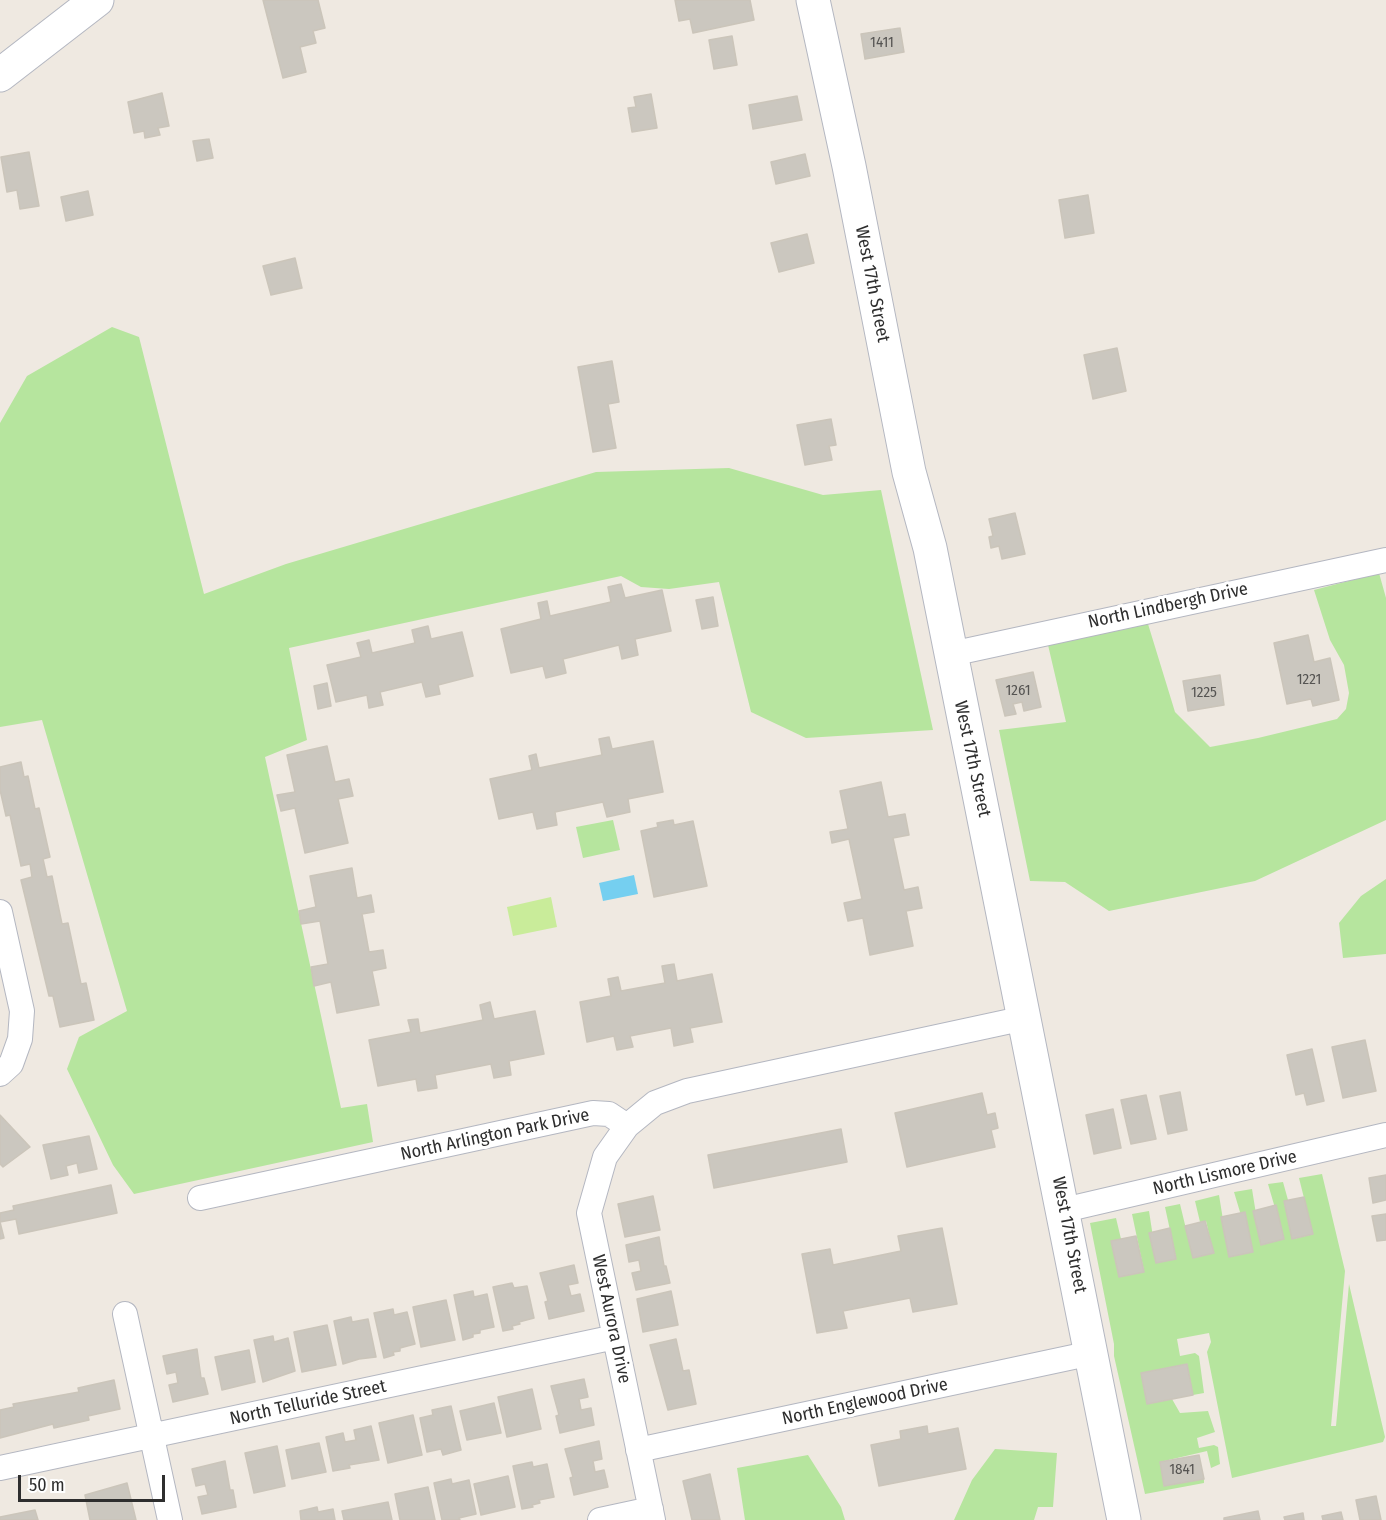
<!DOCTYPE html>
<style>
body{margin:0}
#map{position:relative;width:1386px;height:1520px;overflow:hidden;background:#efe9e1;font-family:"Fira Sans Condensed",sans-serif}
canvas{display:block}
.scale{position:absolute;left:18px;top:1475px;width:147px;height:27px;box-sizing:border-box;border:3px solid #2e2e2e;border-top:0;padding-left:8px;font-size:18px;line-height:21px;white-space:nowrap;color:#2e2e2e;-webkit-text-stroke:4px #fff;paint-order:stroke}
</style>
<div id="map">
<canvas width="1386" height="1520"></canvas>
<div class="scale">50 m</div>
</div>
<script>
const g = document.querySelector('canvas').getContext('2d');
g.lineJoin = 'round';
function fillPath(path, color) {
  g.fillStyle = color;
  g.fill(path, 'evenodd');
}
function poly(rows) {
  const path = new Path2D();
  for (const r of rows) {
    path.moveTo(r[0], r[1]);
    for (let i = 2; i < r.length; i += 2) path.lineTo(r[i], r[i + 1]);
  }
  return path;
}
function strokePath(path, color, width, dash) {
  g.strokeStyle = color;
  g.lineWidth = width;
  g.lineCap = dash ? 'butt' : 'round';
  g.setLineDash(dash || []);
  g.stroke(path);
}
function drawText(font, color, halo, rows, align = 'center') {
  g.font = font + ' "Fira Sans Condensed",sans-serif';
  g.lineWidth = 6;
  g.setLineDash([]);
  g.textBaseline = 'middle';
  g.strokeStyle = halo;
  g.fillStyle = color;
  for (const [text, x, y, turn = 0] of rows) {
    g.save();
    g.translate(x, y);
    g.rotate((+turn || 0) * Math.PI / 180);
    g.textAlign = isNaN(turn) ? turn : align;
    if (halo) g.strokeText(text, 0, 0);
    g.fillText(text, 0, 0);
    g.restore();
  }
}
const green = poly([
 [112,327,139,337,204,594,286,564,596,472,729,468,823,495,881,490,933,730,806,738,751,712,719,582,669,589,641,587,621,576,289,648,307,740,265,757,341,1108,367,1104,373,1142,134,1194,113,1165,67,1069,79,1037,127,1011,42,720,0,727,0,423,27,376],
 [1379,573,1386,598,1386,820,1255,881,1109,911,1065,882,1030,881,999,730,1066,722,1048,645,1148,624,1175,712,1210,747,1258,738,1337,719,1346,709,1349,693,1344,665,1330,640,1314,590],
 [613,820,620,850,583,858,576,827],
 [1386,879,1386,954,1343,958,1339,923,1361,896],
 [1322,1174,1345,1271,1331,1426,1336,1426,1349,1284,1385,1437,1383,1442,1232,1478,1207,1352,1211,1342,1209,1333,1177,1339,1180,1356,1195,1353,1199,1356,1204,1393,1193,1395,1187,1364,1141,1374,1147,1404,1172,1399,1180,1413,1208,1411,1215,1432,1197,1438,1199,1448,1214,1445,1218,1447,1220,1464,1211,1468,1207,1451,1160,1462,1164,1486,1204,1479,1204,1483,1145,1494,1114,1356,1114,1344,1090,1223,1116,1218,1121,1239,1111,1242,1120,1277,1144,1271,1132,1214,1149,1211,1157,1263,1176,1258,1165,1207,1180,1204,1193,1258,1213,1252,1206,1221,1200,1222,1195,1201,1219,1195,1229,1257,1252,1252,1234,1192,1252,1189,1261,1245,1284,1239,1268,1184,1283,1182,1288,1200,1284,1202,1293,1239,1313,1234,1299,1178],
 [995,1449,1057,1453,1053,1507,1038,1507,1034,1520,954,1520,972,1480],
 [808,1455,841,1507,845,1520,745,1520,737,1468]
]);
const pitch = poly([
 [551,897,557,927,513,936,507,907]
]);
const water = poly([
 [634,875,638,894,603,901,599,883]
]);
const building = poly([
 [263,0,318,0,325,28,313,31,316,43,300,47,306,72,283,78,263,0],
 [675,0,750,0,754,20,693,33,690,19,679,21,675,0],
 [900,28,904,52,865,59,861,34,900,28],
 [732,36,737,65,714,69,709,40,732,36],
 [162,93,169,126,158,128,160,135,145,138,144,131,134,133,128,102,162,93],
 [651,94,657,128,632,132,628,108,636,107,634,97,651,94],
 [797,96,802,120,753,129,749,105,797,96],
 [209,139,213,158,197,161,193,141,209,139],
 [29,152,39,206,20,209,17,190,7,192,1,157,29,152],
 [805,154,810,176,776,184,771,162,805,154],
 [88,191,93,215,66,221,61,197,88,191],
 [1088,195,1094,233,1065,238,1059,200,1088,195],
 [807,234,814,263,779,272,771,243,807,234],
 [295,258,302,288,271,295,263,266,295,258],
 [1117,348,1126,391,1093,399,1084,355,1117,348],
 [612,361,619,402,608,404,616,448,593,452,578,367,612,361],
 [831,419,836,445,829,446,832,460,805,465,797,425,831,419],
 [1015,513,1025,554,1002,559,999,546,991,548,989,537,993,536,989,519,1015,513],
 [621,584,625,598,662,590,671,631,635,639,638,655,622,659,619,645,563,659,566,673,546,678,543,666,511,673,501,629,541,619,538,603,547,601,550,616,611,602,608,587,621,584],
 [713,597,718,626,702,629,696,600,713,597],
 [428,626,431,639,462,632,473,676,438,685,440,694,426,697,422,682,380,692,383,705,369,708,367,695,336,702,327,665,361,657,357,643,369,640,372,653,415,643,412,630,428,626],
 [1308,635,1314,662,1330,658,1339,700,1313,706,1311,699,1287,704,1274,643,1308,635],
 [1033,672,1041,707,1024,711,1022,702,1013,704,1016,714,1005,716,996,680,1033,672],
 [1220,675,1224,705,1188,711,1183,681,1220,675],
 [327,683,331,706,318,709,314,686,327,683],
 [609,737,612,749,653,741,663,792,628,799,630,812,607,817,603,802,555,812,557,825,537,829,533,812,499,819,490,779,532,770,529,756,536,754,539,768,602,755,599,739,609,737],
 [327,746,335,782,349,779,353,796,338,799,348,843,305,853,295,808,281,811,277,795,295,792,287,755,327,746],
 [21,762,24,777,28,776,35,809,39,808,50,857,43,859,47,877,52,876,62,924,68,923,81,984,86,983,94,1020,60,1027,53,996,49,996,21,880,32,877,30,864,21,866,10,815,6,816,0,790,0,767,21,762],
 [881,782,888,817,905,814,909,835,893,838,904,890,918,887,922,908,906,911,913,946,870,955,863,918,848,921,844,903,862,899,849,839,832,843,830,832,848,829,840,791,881,782],
 [673,820,674,825,693,821,707,886,654,897,641,831,658,827,657,823,673,820],
 [352,868,357,898,371,895,374,912,362,914,369,952,383,950,386,968,372,971,379,1005,337,1013,331,982,314,986,311,967,328,964,320,921,301,924,299,911,316,907,310,876,352,868],
 [674,964,677,981,712,974,722,1022,690,1028,693,1042,674,1046,671,1028,630,1036,633,1047,617,1050,614,1036,587,1042,580,1002,611,996,608,979,618,977,621,991,665,983,662,966,674,964],
 [490,1002,494,1019,535,1011,544,1054,509,1061,511,1075,494,1078,491,1064,435,1075,437,1088,418,1091,416,1079,378,1086,369,1040,411,1032,408,1020,418,1019,420,1033,483,1020,480,1005,490,1002],
 [1365,1040,1376,1091,1343,1098,1332,1047,1365,1040],
 [1312,1049,1324,1101,1307,1105,1304,1093,1296,1095,1287,1055,1312,1049],
 [1180,1092,1187,1130,1168,1134,1160,1096,1180,1092],
 [982,1093,987,1115,995,1113,998,1128,991,1130,995,1147,907,1167,895,1113,982,1093],
 [1146,1095,1156,1139,1131,1144,1121,1100,1146,1095],
 [1113,1109,1121,1148,1094,1154,1086,1115,1113,1109],
 [0,1115,30,1147,3,1167,0,1164,0,1115],
 [841,1129,847,1162,714,1188,708,1155,841,1129],
 [89,1136,97,1169,79,1173,77,1163,66,1166,68,1175,51,1179,43,1145,89,1136],
 [1386,1175,1386,1200,1373,1203,1369,1178,1386,1175],
 [111,1185,117,1213,19,1234,16,1219,0,1222,4,1238,0,1239,0,1213,14,1210,13,1206,111,1185],
 [653,1196,660,1230,625,1237,618,1204,653,1196],
 [1304,1197,1313,1234,1292,1239,1284,1201,1304,1197],
 [1276,1205,1284,1239,1261,1245,1253,1211,1276,1205],
 [1245,1212,1253,1252,1229,1257,1221,1217,1245,1212],
 [1386,1214,1386,1240,1377,1241,1372,1216,1386,1214],
 [1205,1221,1214,1253,1193,1258,1185,1226,1205,1221],
 [942,1228,957,1304,913,1312,910,1298,843,1311,847,1328,817,1333,802,1254,830,1249,833,1265,901,1251,898,1236,942,1228],
 [1170,1228,1176,1259,1156,1263,1149,1233,1170,1228],
 [1136,1236,1144,1272,1119,1277,1111,1241,1136,1236],
 [659,1237,664,1266,666,1266,670,1283,636,1290,632,1273,641,1271,639,1260,629,1262,626,1245,659,1237],
 [574,1265,578,1283,568,1285,571,1296,580,1294,584,1311,549,1319,545,1302,548,1301,540,1273,574,1265],
 [512,1283,514,1288,527,1286,534,1318,519,1322,520,1324,512,1326,513,1329,503,1331,493,1287,512,1283],
 [473,1291,474,1297,487,1294,494,1327,480,1330,480,1333,473,1334,473,1337,463,1340,454,1295,473,1291],
 [671,1291,678,1325,643,1332,637,1299,671,1291],
 [446,1300,455,1340,421,1347,413,1307,446,1300],
 [393,1309,394,1315,407,1312,415,1344,400,1348,400,1351,393,1352,394,1355,384,1358,374,1313,393,1309],
 [351,1317,352,1322,368,1319,376,1357,359,1359,343,1364,334,1321,351,1317],
 [327,1325,336,1365,302,1372,294,1332,327,1325],
 [273,1336,274,1342,288,1338,295,1371,263,1382,254,1340,273,1336],
 [676,1339,683,1371,689,1370,696,1404,668,1410,650,1345,676,1339],
 [197,1349,201,1378,204,1378,208,1394,173,1402,169,1385,178,1383,176,1372,167,1374,163,1356,197,1349],
 [249,1350,255,1382,222,1390,215,1357,249,1350],
 [1187,1364,1193,1395,1147,1404,1141,1373,1187,1364],
 [584,1379,588,1397,579,1399,581,1410,591,1408,594,1425,560,1433,556,1416,559,1415,551,1386,584,1379],
 [114,1380,120,1409,88,1416,89,1420,54,1428,53,1424,0,1438,0,1410,14,1407,13,1404,79,1392,78,1388,114,1380],
 [532,1389,541,1429,507,1437,498,1397,532,1389],
 [494,1403,501,1433,467,1440,460,1411,494,1403],
 [451,1406,461,1450,443,1455,441,1449,427,1452,420,1418,433,1415,432,1410,451,1406],
 [413,1415,422,1455,388,1463,379,1423,413,1415],
 [371,1426,379,1460,349,1465,350,1468,333,1471,326,1437,343,1433,345,1442,356,1440,354,1430,371,1426],
 [927,1426,928,1434,958,1428,966,1469,879,1486,871,1445,901,1439,900,1431,927,1426],
 [599,1441,602,1459,593,1461,595,1472,604,1470,608,1487,574,1495,570,1478,573,1477,565,1449,599,1441],
 [319,1443,326,1472,292,1479,286,1450,319,1443],
 [277,1446,285,1486,254,1493,245,1453,277,1446],
 [1199,1455,1204,1479,1164,1486,1160,1462,1199,1455],
 [225,1461,230,1490,233,1490,236,1507,202,1514,198,1497,208,1495,205,1484,196,1486,192,1469,225,1461],
 [532,1462,533,1467,547,1464,554,1497,539,1500,540,1503,532,1505,533,1507,522,1509,513,1466,532,1462],
 [710,1474,720,1520,692,1520,683,1481,710,1474],
 [508,1476,515,1507,481,1515,474,1484,508,1476],
 [451,1479,452,1484,469,1480,476,1514,459,1518,460,1520,442,1520,434,1483,451,1479],
 [127,1483,136,1520,90,1520,85,1495,127,1483],
 [428,1487,435,1520,400,1520,395,1494,428,1487],
 [1376,1496,1381,1520,1360,1520,1356,1500,1376,1496],
 [388,1502,392,1520,344,1520,342,1511,388,1502],
 [317,1507,318,1512,333,1509,335,1520,301,1520,300,1511,317,1507],
 [35,1510,38,1520,0,1520,0,1517,35,1510],
 [1258,1511,1260,1520,1224,1520,1224,1518,1258,1511],
 [1341,1512,1343,1520,1323,1520,1322,1516,1341,1512],
 [1303,1513,1304,1520,1285,1520,1284,1517,1303,1513]
]);
const street = poly([
 [951,654,1386,560],
 [0,912,22,1011,20,1039,11,1064,0,1074],
 [200,1198,593,1113,609,1114,627,1126],
 [1064,1210,1386,1135],
 [125,1314,170,1520],
 [638,1450,1092,1353],
 [0,1468,615,1337],
 [600,1520,651,1509],
 [653,1520,589,1213,605,1157,627,1126,655,1103,687,1091,1025,1018]
]);
const secondary = poly([
 [813,0,849,166,909,472,930,548,1124,1520],
 [0,75,97,0]
]);
const numberNames = [
 ["1411",882,43],
 ["1221",1309,680],
 ["1261",1018,691],
 ["1225",1204,693],
 ["1841",1182,1470]
];
const streetNames = [
 ["West 17th Street",872,284,79],
 ["North Lindbergh Drive",1168,606,-12],
 ["West 17th Street",972,759,78],
 ["North Arlington Park Drive",495,1135,-12],
 ["North Lismore Drive",1225,1173,-13],
 ["West 17th Street",1069,1235,79],
 ["West Aurora Drive",611,1319,78],
 ["North Englewood Drive",865,1402,-12],
 ["North Telluride Street",308,1403,-12]
];
fillPath(green, '#b6e59e');
fillPath(pitch, '#c9ec9a');
fillPath(water, '#75cff0');
fillPath(building, '#cbc7bf');
strokePath(building, '#cbc5ba', 1.5);
strokePath(street, '#b4b7c1', 26);
strokePath(secondary, '#b4b7c1', 35);
strokePath(street, '#fff', 24);
strokePath(secondary, '#fff', 33);
drawText('15px', '#555452', null, numberNames);
drawText('18px', '#2e2e2e', '#fff', streetNames);
</script>
